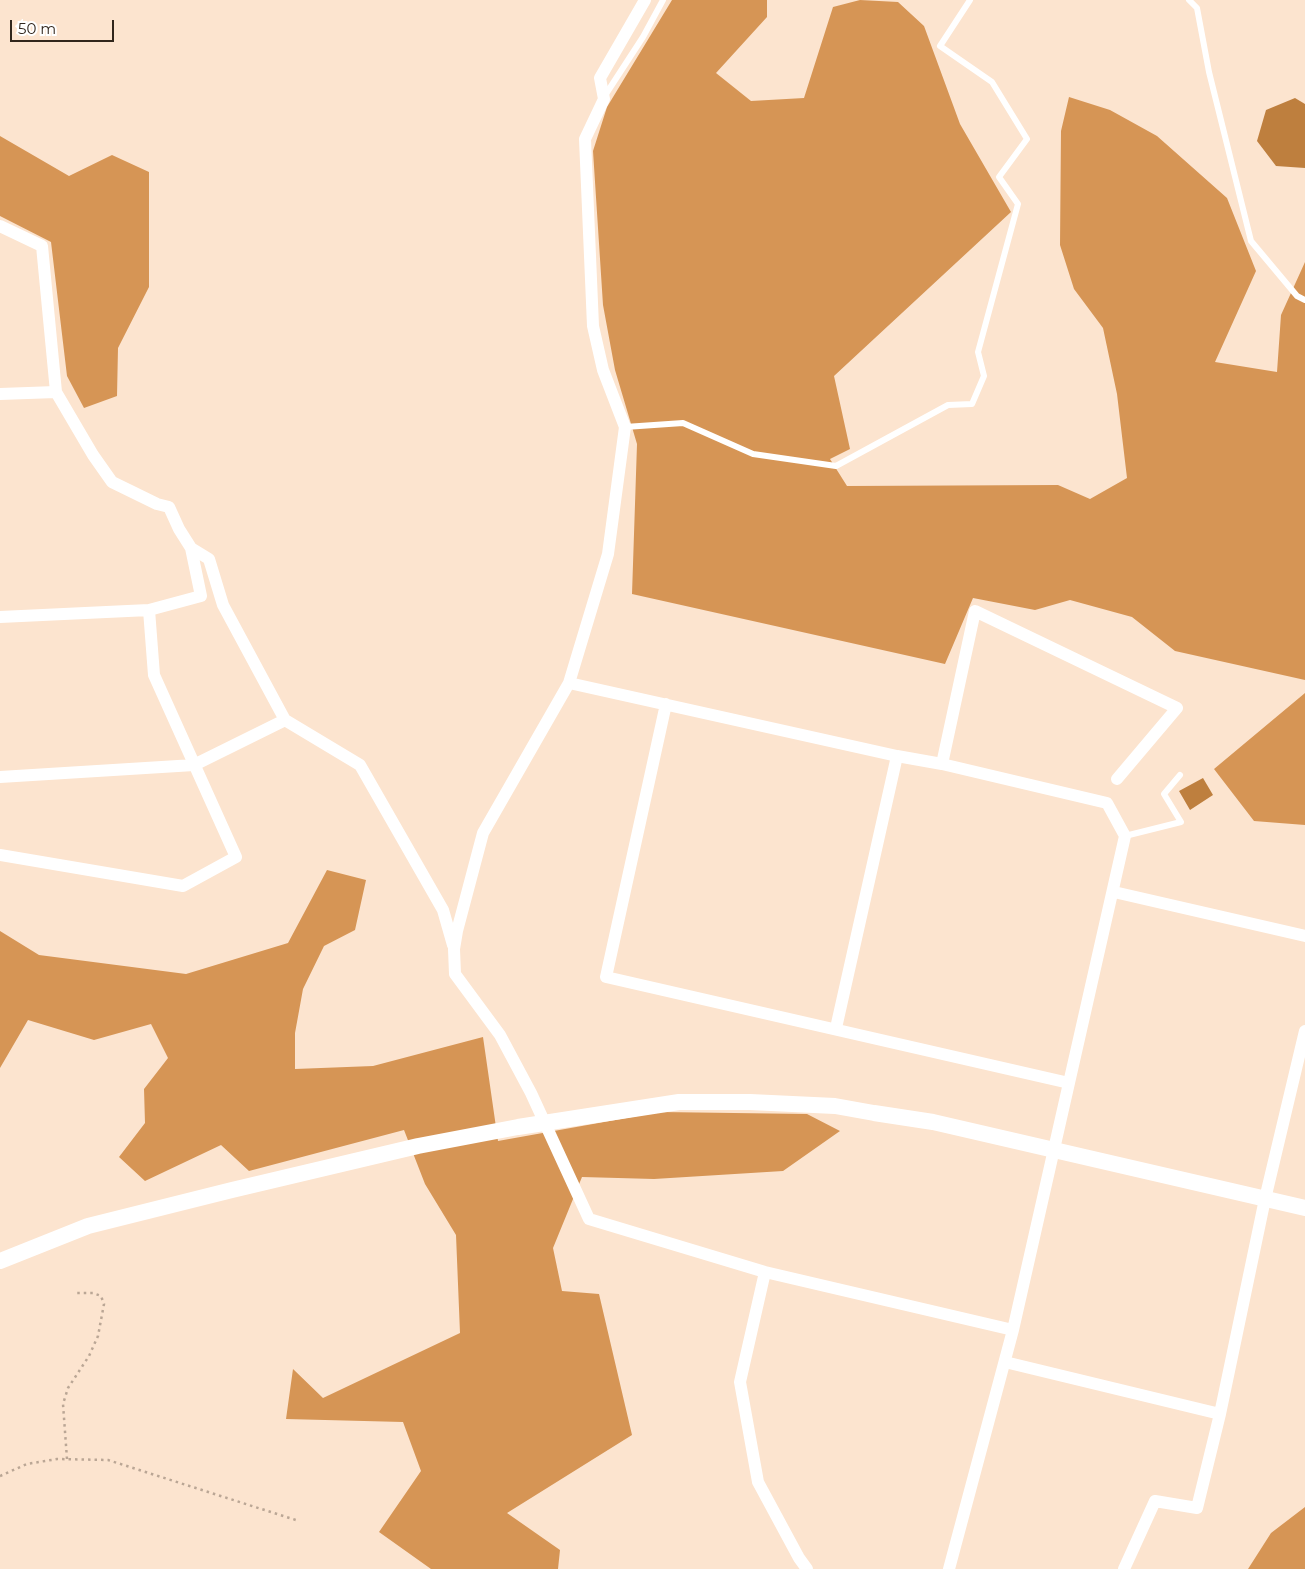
<!DOCTYPE html>
<style>
body{margin:0}
#map{position:relative;width:1305px;height:1569px;overflow:hidden;background:#fce4cf;font-family:Montserrat,sans-serif}
canvas{display:block}
.scale{position:absolute;left:10px;top:20px;width:104px;height:22px;box-sizing:border-box;border:2px solid #31261c;border-top:0;padding-left:6px;font-size:15px;line-height:18px;white-space:nowrap;color:#31261c;-webkit-text-stroke:4px #fff;paint-order:stroke}
</style>
<div id="map">
<canvas width="1305" height="1569"></canvas>
<div class="scale">50 m</div>
</div>
<script>
const g = document.querySelector('canvas').getContext('2d');
g.lineJoin = 'round';
function fillPath(path, color) {
  g.fillStyle = color;
  g.fill(path, 'evenodd');
}
function poly(rows) {
  const path = new Path2D();
  for (const r of rows) {
    path.moveTo(r[0], r[1]);
    for (let i = 2; i < r.length; i += 2) path.lineTo(r[i], r[i + 1]);
  }
  return path;
}
function strokePath(path, color, width, dash) {
  g.strokeStyle = color;
  g.lineWidth = width;
  g.lineCap = dash ? 'butt' : 'round';
  g.setLineDash(dash || []);
  g.stroke(path);
}
const forest = poly([
 [672,0,767,0,767,17,716,73,751,101,804,98,833,7,860,0,898,2,924,26,960,124,1011,212,834,376,850,449,830,459,847,486,1058,485,1090,499,1127,478,1117,394,1103,328,1074,289,1060,245,1061,131,1069,97,1110,110,1157,136,1227,198,1256,271,1215,362,1277,372,1281,315,1305,262,1305,680,1175,651,1132,617,1070,600,1035,610,973,598,945,664,632,594,637,444,615,370,603,305,593,151,607,107],
 [0,136,69,176,112,155,149,172,149,287,118,348,117,396,84,408,67,376,51,242,0,216],
 [1305,693,1305,825,1254,821,1214,769],
 [327,870,366,880,355,930,324,946,303,989,295,1033,295,1069,373,1066,483,1037,498,1141,660,1112,807,1114,840,1131,783,1171,654,1179,582,1177,553,1248,562,1291,599,1294,632,1435,507,1513,560,1550,558,1569,431,1569,379,1532,421,1471,403,1422,286,1419,293,1369,323,1398,460,1333,456,1235,425,1184,404,1130,249,1171,221,1145,145,1181,119,1157,145,1123,144,1089,168,1058,151,1024,94,1040,28,1020,0,1068,0,931,39,955,186,974,288,943],
 [1305,1507,1305,1569,1248,1569,1271,1533]
]);
const water = poly([
 [1295,98,1305,104,1305,168,1276,166,1257,141,1266,110],
 [1203,778,1213,795,1190,810,1179,791]
]);
const path = poly([
 [67,1459,63,1404,68,1388,89,1356,98,1336,104,1304,101,1296,93,1293,75,1293],
 [0,1476,27,1464,57,1459,108,1460,299,1521]
]);
const service = poly([
 [1189,0,1197,8,1209,72,1251,241,1297,296,1305,300],
 [604,97,643,37,663,0],
 [625,427,683,423,753,454,836,466,948,405,972,404,984,376,978,352,1018,204,999,177,1027,139,992,82,940,46,970,0],
 [1125,836,1181,822,1164,794,1180,775]
]);
const minor = poly([
 [645,0,600,78,604,99,585,139,593,326,603,370,625,427,608,554,569,683,483,833,457,931,454,949,455,974,500,1035,531,1093,589,1219,765,1272,1013,1330],
 [0,226,42,246,56,392,93,455,112,482,157,504,169,507,179,529,191,548,201,596,149,610,0,617],
 [0,394,56,392],
 [191,548,209,559,223,605,285,720,360,765,443,910,453,945],
 [569,683,897,756,942,764,1107,803,1125,836,1013,1330,949,1569],
 [666,704,606,977,1069,1083],
 [942,764,975,611,1177,708,1117,779],
 [0,777,194,765,285,720],
 [0,855,183,886,236,857,154,675,149,610],
 [1114,892,1305,936],
 [836,1028,897,756],
 [765,1272,740,1382,758,1482,799,1558,807,1569],
 [1005,1362,1220,1414],
 [1124,1569,1155,1501,1197,1508,1220,1414,1265,1199,1305,1031]
]);
const tertiary = poly([
 [0,1261,88,1226,232,1190,418,1146,518,1127,679,1102,750,1102,835,1106,874,1113,933,1122,1305,1208]
]);
fillPath(forest, '#d69555');
fillPath(water, '#be7f3e');
strokePath(path, '#baa695', 2.5, [2.5, 4]);
strokePath(service, '#fff', 6);
strokePath(minor, '#fff', 12);
strokePath(tertiary, '#fff', 16);
</script>
